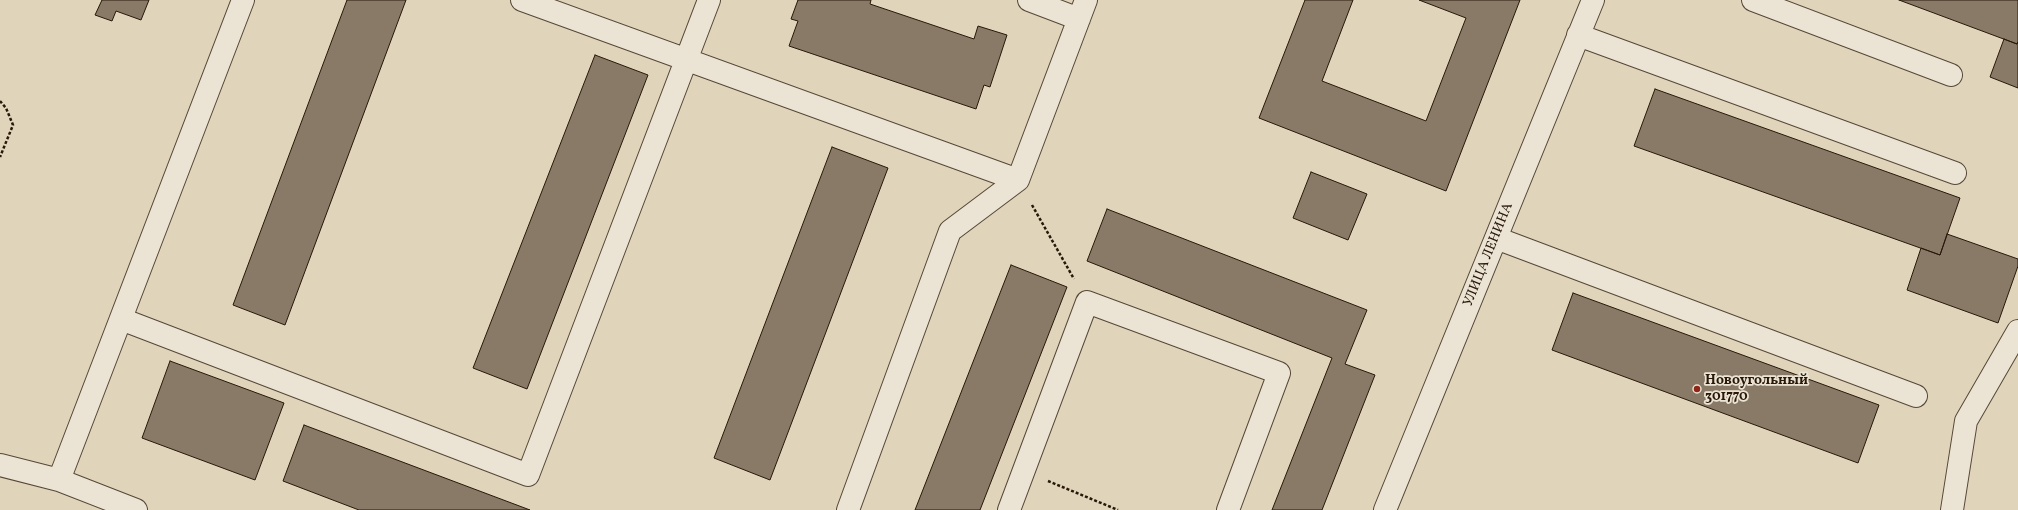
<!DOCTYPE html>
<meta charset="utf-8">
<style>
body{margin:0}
canvas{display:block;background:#e0d4bb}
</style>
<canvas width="2018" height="510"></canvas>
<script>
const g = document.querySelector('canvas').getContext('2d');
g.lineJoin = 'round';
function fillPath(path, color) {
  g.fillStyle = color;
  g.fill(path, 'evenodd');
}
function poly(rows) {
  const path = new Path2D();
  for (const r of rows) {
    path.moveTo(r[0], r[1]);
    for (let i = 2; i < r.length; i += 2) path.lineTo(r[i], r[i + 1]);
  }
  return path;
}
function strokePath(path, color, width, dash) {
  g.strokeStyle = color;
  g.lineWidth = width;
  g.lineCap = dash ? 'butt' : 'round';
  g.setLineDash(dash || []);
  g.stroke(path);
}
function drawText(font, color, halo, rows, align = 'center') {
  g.font = font + ' Vollkorn,serif';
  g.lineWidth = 3.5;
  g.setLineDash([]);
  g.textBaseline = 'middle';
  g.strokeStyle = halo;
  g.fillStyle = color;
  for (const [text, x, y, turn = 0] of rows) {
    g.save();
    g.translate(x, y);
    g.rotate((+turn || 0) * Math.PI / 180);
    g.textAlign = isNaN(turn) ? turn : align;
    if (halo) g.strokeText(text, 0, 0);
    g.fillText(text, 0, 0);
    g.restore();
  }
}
const building = poly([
 [102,0,149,0,141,20,116,11,112,21,95,15,102,0],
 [347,0,406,0,285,325,233,305,347,0],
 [798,0,871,0,870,4,974,39,978,26,1007,35,990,87,984,85,976,109,789,46,798,21,791,19,798,0],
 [1305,0,1353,0,1322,81,1426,121,1466,18,1419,0,1520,0,1446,191,1259,118,1305,0],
 [1899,0,2018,0,2018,42,2017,44,1899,0],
 [2004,39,2017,44,2018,42,2018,88,1990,77,2004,39],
 [595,55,648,75,527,389,473,368,595,55],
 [1655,89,1960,198,1940,255,1634,146,1655,89],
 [832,147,888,168,770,480,714,458,832,147],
 [1311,172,1367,194,1348,240,1293,218,1311,172],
 [1107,209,1367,310,1345,364,1375,375,1322,510,1272,510,1332,358,1087,261,1107,209],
 [1947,234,2018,259,2018,266,1998,323,1907,290,1921,248,1940,255,1947,234],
 [1011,265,1067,287,980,510,915,510,1011,265],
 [1573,293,1879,405,1858,463,1552,350,1573,293],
 [170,361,284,403,255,480,142,438,170,361],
 [304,425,530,510,359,510,283,481,304,425]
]);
const path = poly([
 [0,101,6,108,13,125,0,157],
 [1032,205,1074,279],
 [1048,481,1118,510]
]);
const minor = poly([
 [522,0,1018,180],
 [1029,0,1079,19],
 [1753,0,1951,75],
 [1578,35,1955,173],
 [1496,238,1916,396],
 [121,319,528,475,709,0],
 [0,465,59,480,243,0],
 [59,480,136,510],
 [848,510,950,231,1018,180,1086,0],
 [1009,510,1087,302,1279,373,1228,510],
 [1385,510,1593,0],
 [1952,510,1966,421,2018,331]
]);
const markers = [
 [1697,389,4,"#8f2418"]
];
const streetNames = [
 ["УЛИЦА ЛЕНИНА",1489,255,-68]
];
const poiNames = [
 ["Новоугольный",1705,381],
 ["301770",1705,397]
];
fillPath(building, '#887a66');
strokePath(building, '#28180a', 1);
strokePath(minor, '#564736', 24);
strokePath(path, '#28180a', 2.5, [3, 2]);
strokePath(minor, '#ebe3d3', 22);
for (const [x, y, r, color] of markers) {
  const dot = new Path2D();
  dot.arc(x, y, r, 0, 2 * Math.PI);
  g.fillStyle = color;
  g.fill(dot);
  strokePath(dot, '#ebe3d3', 1.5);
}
drawText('14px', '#28180a', '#ebe3d3', streetNames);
drawText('bold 14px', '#28180a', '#ebe3d3', poiNames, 'left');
</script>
